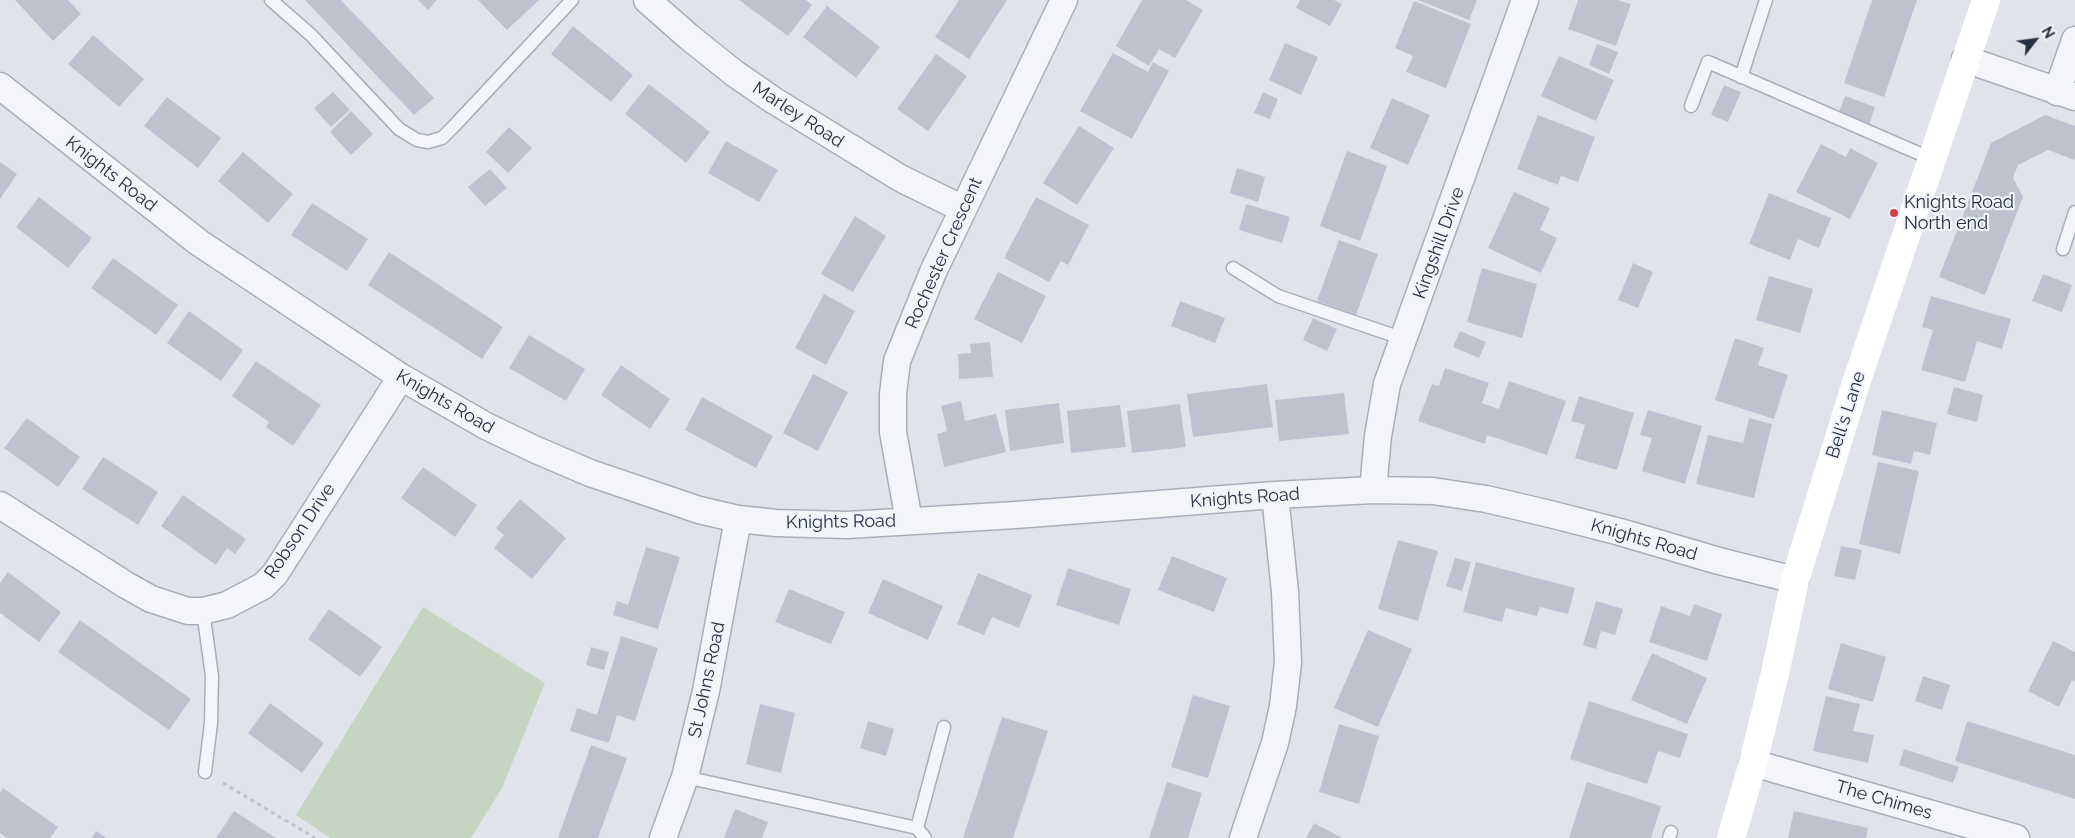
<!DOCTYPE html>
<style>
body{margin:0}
#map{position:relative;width:2075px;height:838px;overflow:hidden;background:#e0e4ea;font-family:Raleway,sans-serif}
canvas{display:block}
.north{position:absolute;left:2010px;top:15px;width:50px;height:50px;-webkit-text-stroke:4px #f0f3f8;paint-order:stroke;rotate:60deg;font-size:14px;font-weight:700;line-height:20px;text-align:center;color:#273043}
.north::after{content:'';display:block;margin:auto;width:18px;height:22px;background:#273043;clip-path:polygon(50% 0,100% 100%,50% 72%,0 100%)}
</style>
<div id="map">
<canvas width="2075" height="838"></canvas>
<div class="north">N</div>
</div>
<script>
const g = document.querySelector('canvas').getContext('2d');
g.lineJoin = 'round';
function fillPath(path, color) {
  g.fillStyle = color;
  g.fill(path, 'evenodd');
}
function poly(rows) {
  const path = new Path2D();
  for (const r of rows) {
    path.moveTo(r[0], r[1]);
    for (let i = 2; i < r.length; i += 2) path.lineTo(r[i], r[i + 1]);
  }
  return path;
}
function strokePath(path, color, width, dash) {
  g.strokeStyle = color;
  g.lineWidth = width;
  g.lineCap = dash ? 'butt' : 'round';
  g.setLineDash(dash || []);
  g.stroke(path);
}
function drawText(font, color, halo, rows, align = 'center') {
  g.font = font + ' Raleway,sans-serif';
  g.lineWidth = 4.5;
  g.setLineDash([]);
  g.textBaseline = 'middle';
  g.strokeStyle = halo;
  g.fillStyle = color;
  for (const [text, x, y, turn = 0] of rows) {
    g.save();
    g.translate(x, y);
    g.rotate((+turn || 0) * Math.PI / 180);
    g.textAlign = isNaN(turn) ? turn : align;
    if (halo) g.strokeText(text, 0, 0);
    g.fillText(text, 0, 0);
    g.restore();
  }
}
const green = poly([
 [423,607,545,683,502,788,471,838,330,838,296,815]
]);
const building = poly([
 [15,0,68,0,81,14,53,41],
 [305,0,341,0,434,98,414,115],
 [418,0,437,0,428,10],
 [478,0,539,0,507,30],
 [739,0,806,0,812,5,788,36],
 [959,0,1007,0,969,59,935,37],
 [1142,0,1186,0,1203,10,1175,58,1159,49,1149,66,1116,46],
 [1300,0,1334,0,1342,4,1330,26,1296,8],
 [1418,0,1477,0,1469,20],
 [1578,0,1618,0,1631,4,1616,46,1568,29],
 [1872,0,1917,0,1884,97,1844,83],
 [1414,1,1471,24,1446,88,1406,72,1413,56,1395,48],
 [827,6,880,47,856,78,803,37],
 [573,26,633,75,611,102,551,54],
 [93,35,144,79,119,107,68,64],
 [1285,43,1318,57,1301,95,1269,80],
 [1597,44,1618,52,1609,74,1589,65],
 [1113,53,1148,72,1153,62,1169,71,1132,139,1080,111],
 [936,54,967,76,928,131,897,109],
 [1559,56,1614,80,1596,121,1541,96],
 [649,84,710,132,686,163,625,114],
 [1724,85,1741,92,1728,122,1711,115],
 [333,92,350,110,331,127,314,108],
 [1263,92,1278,99,1270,119,1254,113],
 [1845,96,1875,107,1869,125,1838,114],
 [167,97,221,138,198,168,144,126],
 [1392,98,1430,115,1408,165,1370,148],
 [351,111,373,134,351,155,330,132],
 [1538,115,1595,137,1578,182,1561,176,1558,185,1517,169],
 [2045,115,2075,126,2075,160,2048,150,2018,165,2013,178,2023,197,1985,295,1939,277,1991,143],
 [1079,126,1114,148,1077,205,1043,183],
 [509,127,532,148,508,173,486,152],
 [726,141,778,170,759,202,708,173],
 [1821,144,1846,157,1850,148,1878,163,1850,219,1796,192],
 [1347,151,1387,166,1360,241,1320,226],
 [243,152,293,194,268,223,218,181],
 [0,162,17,174,0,199],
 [1237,168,1265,177,1258,202,1230,193],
 [490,169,507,188,485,206,468,187],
 [1514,192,1550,208,1540,230,1557,238,1541,273,1488,248],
 [1769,193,1831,218,1819,248,1798,239,1790,260,1749,244],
 [39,197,92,238,68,268,16,227],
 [1036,197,1089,225,1068,265,1061,261,1049,282,1004,258],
 [312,203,368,239,347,271,291,235],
 [1246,204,1290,217,1282,243,1239,230],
 [855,216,886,236,853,292,821,274],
 [1339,240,1378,254,1356,315,1317,301],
 [389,252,503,327,482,359,368,285],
 [113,258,178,305,156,335,91,288],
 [1633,263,1653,272,1638,308,1618,300],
 [1482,268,1537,284,1522,338,1467,322],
 [998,272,1046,296,1022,343,974,319],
 [2043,274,2072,285,2062,312,2032,301],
 [1769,276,1813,289,1800,333,1756,320],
 [824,294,855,311,826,365,795,348],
 [1931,296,2011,319,2002,349,1977,341,1965,382,1921,370,1933,330,1922,327],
 [1180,301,1225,318,1215,343,1171,326],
 [189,311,243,350,221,381,167,343],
 [1313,318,1337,329,1327,351,1303,340],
 [1460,331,1486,342,1479,358,1453,347],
 [529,335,585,369,566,401,509,368],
 [1735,338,1764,348,1758,365,1788,375,1774,419,1715,400],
 [990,342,993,377,959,379,958,354,971,353,970,344],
 [256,361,321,405,293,446,266,427,269,422,232,396],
 [621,365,670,399,650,429,601,395],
 [1445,368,1489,383,1482,403,1499,409,1509,381,1566,401,1547,455,1487,435,1485,444,1418,421,1432,384,1439,386],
 [813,374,848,392,818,451,783,433],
 [1267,384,1273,427,1193,437,1187,394],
 [1954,387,1983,395,1977,422,1947,414],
 [1344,393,1349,434,1279,441,1275,400],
 [1579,396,1634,413,1617,470,1575,458,1585,425,1571,421],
 [702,397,773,436,756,468,685,430],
 [961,401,965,421,996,414,1006,452,944,467,937,434,947,431,941,406],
 [1059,403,1064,443,1010,451,1005,410],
 [1180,404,1186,447,1132,453,1127,411],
 [1120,405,1126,447,1071,453,1067,411],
 [1648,410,1702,426,1685,484,1642,471,1652,438,1640,435],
 [1882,410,1937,423,1930,455,1914,451,1911,464,1872,455],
 [27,418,80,457,58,487,4,448],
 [1749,418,1772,424,1754,498,1696,484,1708,435,1743,443],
 [103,457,158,492,138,525,82,489],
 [1878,462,1919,471,1900,554,1859,544],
 [423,467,477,505,455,537,401,498],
 [183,495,246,539,235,554,227,548,216,565,161,526],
 [520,499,566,538,532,579,494,548,504,535,496,528],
 [1398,540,1438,551,1418,621,1378,609],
 [1841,546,1862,550,1855,580,1834,576],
 [646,547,680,557,658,629,613,615,617,601,628,605],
 [1172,556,1227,578,1214,612,1158,590],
 [1455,558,1471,562,1462,591,1446,586],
 [1476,562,1575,588,1568,614,1540,607,1537,616,1506,608,1502,622,1463,612],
 [1068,568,1131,589,1119,625,1056,605],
 [8,572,61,612,39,642,0,613,0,583],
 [978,573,1032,595,1019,628,992,617,984,635,957,624],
 [883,579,943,606,928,640,868,613],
 [789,589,845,612,831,644,775,622],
 [1596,601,1623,609,1615,635,1601,631,1596,649,1583,645],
 [1694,604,1722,614,1707,661,1649,642,1661,606,1690,616],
 [329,609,382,647,360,677,308,639],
 [80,620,191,699,169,730,58,652],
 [1368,630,1412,649,1378,727,1334,708],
 [621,636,658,648,635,721,617,715,609,743,570,731,577,708,597,715],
 [2053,641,2075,652,2075,682,2072,680,2059,707,2028,691],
 [1841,643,1886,657,1873,702,1828,689],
 [591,647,609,652,604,670,586,665],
 [1652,653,1707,678,1687,724,1631,700],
 [1923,676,1950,685,1942,710,1915,701],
 [1193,695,1230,706,1208,778,1171,767],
 [1826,696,1860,704,1853,731,1874,735,1868,763,1813,751],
 [1589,701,1688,734,1680,758,1658,751,1647,784,1570,759],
 [270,703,324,743,302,773,248,733],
 [760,704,795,713,781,773,746,764],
 [1002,717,1048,731,1013,838,963,838],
 [868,721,894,729,886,756,860,748],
 [1967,721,2075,755,2075,799,1955,761],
 [1339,724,1379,736,1359,804,1319,792],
 [591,745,627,758,598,838,558,838],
 [1904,749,1959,767,1953,783,1899,765],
 [1167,782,1202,793,1188,838,1149,838],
 [1587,782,1661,806,1651,838,1569,838],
 [3,788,58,827,50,838,7,838,0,833,0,793],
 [735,809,768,822,762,838,724,838],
 [234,811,276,838,216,838],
 [1794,811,1868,828,1866,838,1788,838],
 [1314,823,1342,838,1306,838],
 [96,831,107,838,92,838]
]);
const path = poly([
 [223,783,315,838]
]);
const lane = poly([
 [271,0,311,35,399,129,417,140,428,142,442,138,454,126,572,0],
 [1741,77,1766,0],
 [1691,106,1708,62,1932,159],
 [2063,249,2075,212],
 [1233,268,1278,296,1404,339],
 [203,611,212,676,211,723,205,772],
 [685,777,917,828],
 [925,838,917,828,944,727],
 [1669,838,1671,832]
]);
const street = poly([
 [647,0,689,37,734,73,773,100,900,178,963,209],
 [1965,59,2075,97],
 [0,86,198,242,401,377,486,426,534,449,590,473,699,510,738,519,776,523,847,525,1016,515,1275,495,1373,490,1433,491,1486,499,1550,514,1620,532,1719,561,1795,580],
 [2057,92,2075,40],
 [1373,490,1378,436,1387,384,1525,0],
 [0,505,126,585,151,599,188,611,203,611,227,605,263,586,275,574,401,377],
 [909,521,893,432,893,394,897,361,933,272,1064,0],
 [1753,763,2016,838],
 [663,838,685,777,706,691,738,519],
 [1243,838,1275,743,1283,706,1288,662,1285,592,1275,495]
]);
const secondary = poly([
 [1731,838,1753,763,1775,673,1795,580,1856,383,1986,0]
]);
const markers = [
 [1894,213,5,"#d83c4a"]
];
const streetNames = [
 ["Marley Road",798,115,33],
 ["Knights Road",111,174,38],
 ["Kingshill Drive",1439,243,-70],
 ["Rochester Crescent",944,253,-66],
 ["Knights Road",445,402,30],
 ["Bell's Lane",1846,415,-72],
 ["Knights Road",1245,498,-4],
 ["Knights Road",841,522,-1],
 ["Robson Drive",300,531,-56],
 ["Knights Road",1644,540,16],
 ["St Johns Road",707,680,-78],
 ["The Chimes",1884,800,16]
];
const poiNames = [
 ["Knights Road",1904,203],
 ["North end",1904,224]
];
fillPath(green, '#c5d5c1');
fillPath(building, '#bdc2ce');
strokePath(lane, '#a8aeb8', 15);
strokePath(street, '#a8aeb8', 29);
strokePath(path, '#bec2c9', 3, [4, 4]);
strokePath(lane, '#f3f5f8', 12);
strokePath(street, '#f3f5f8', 26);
strokePath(secondary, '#fff', 28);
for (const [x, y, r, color] of markers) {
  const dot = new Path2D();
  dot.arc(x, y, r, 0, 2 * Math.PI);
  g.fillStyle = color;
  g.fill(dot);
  strokePath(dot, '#f0f3f8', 2);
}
drawText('18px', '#273043', '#f0f3f8', streetNames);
drawText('18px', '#273043', '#f0f3f8', poiNames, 'left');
</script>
